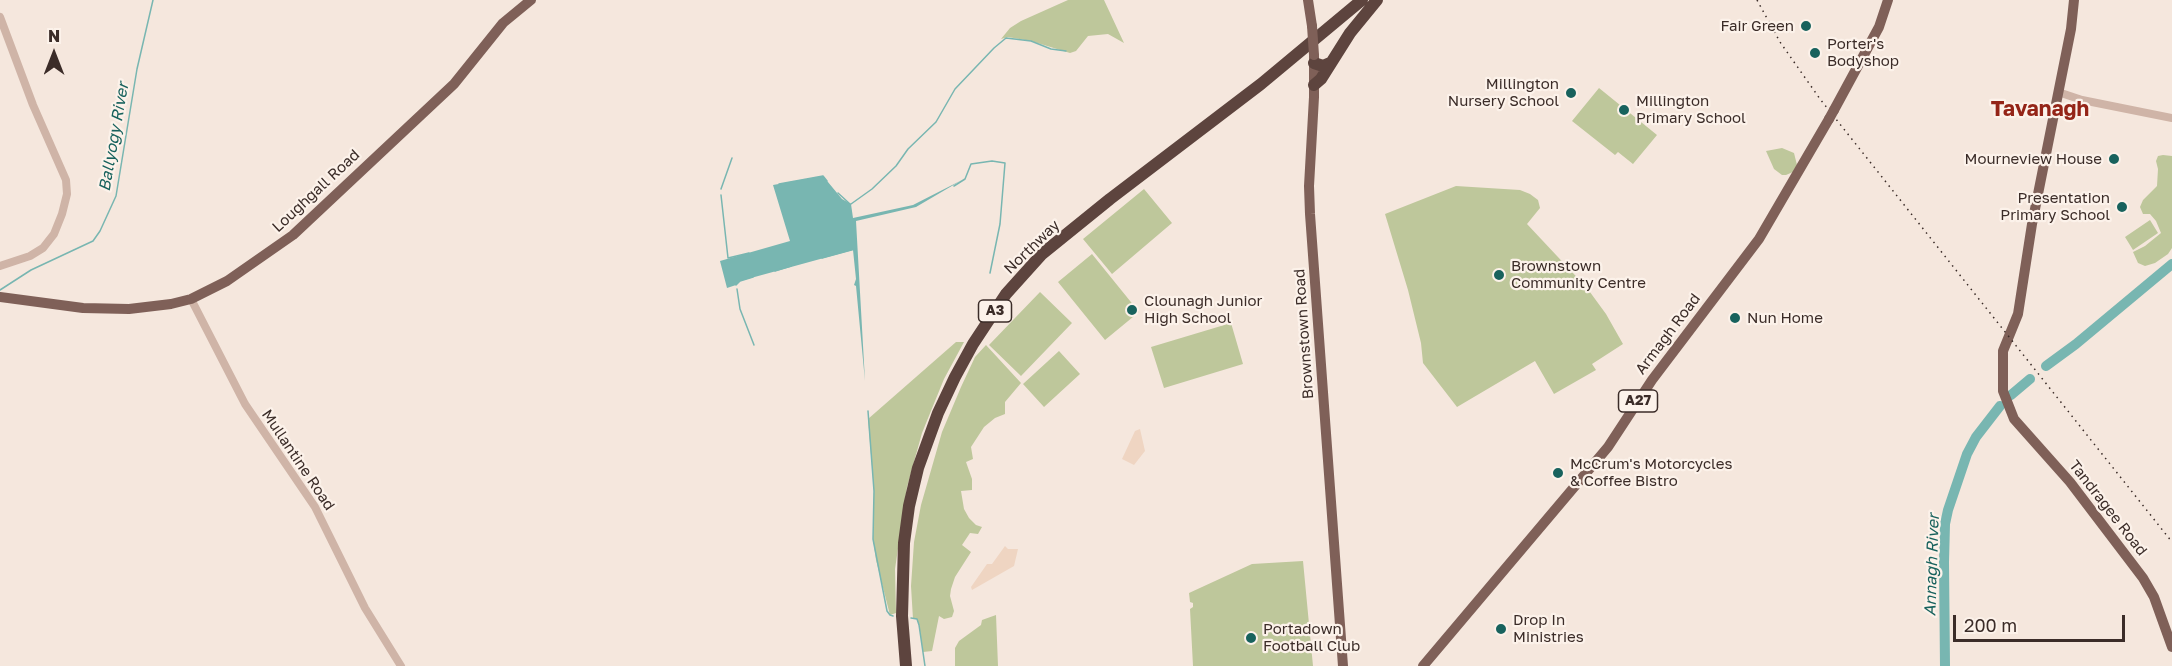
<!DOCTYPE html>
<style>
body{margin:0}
#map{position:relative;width:2172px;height:666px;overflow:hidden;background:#f5e7dd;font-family:"Golos Text",sans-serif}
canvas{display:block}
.north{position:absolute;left:24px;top:24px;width:60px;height:60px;-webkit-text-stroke:4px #fcf2ea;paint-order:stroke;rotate:0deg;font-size:16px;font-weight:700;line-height:24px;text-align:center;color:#3b2c28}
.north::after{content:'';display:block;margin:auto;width:21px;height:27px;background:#3b2c28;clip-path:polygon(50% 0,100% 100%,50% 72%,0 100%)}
.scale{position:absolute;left:1953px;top:615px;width:172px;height:27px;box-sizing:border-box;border:3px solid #3b2c28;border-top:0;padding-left:8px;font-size:18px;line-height:21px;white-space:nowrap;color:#3b2c28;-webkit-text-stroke:4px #fcf2ea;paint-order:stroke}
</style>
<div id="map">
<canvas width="2172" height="666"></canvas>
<div class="north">N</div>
<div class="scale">200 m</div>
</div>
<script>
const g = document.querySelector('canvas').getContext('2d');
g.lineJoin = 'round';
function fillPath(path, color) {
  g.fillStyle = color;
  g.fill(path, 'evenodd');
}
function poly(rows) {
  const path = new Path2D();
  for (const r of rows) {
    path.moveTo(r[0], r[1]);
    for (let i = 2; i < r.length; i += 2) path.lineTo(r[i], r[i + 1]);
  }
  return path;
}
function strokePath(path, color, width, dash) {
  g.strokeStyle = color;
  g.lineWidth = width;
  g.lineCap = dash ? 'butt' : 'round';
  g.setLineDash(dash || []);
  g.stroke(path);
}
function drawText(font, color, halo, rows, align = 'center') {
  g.font = font + ' "Golos Text",sans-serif';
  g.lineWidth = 4.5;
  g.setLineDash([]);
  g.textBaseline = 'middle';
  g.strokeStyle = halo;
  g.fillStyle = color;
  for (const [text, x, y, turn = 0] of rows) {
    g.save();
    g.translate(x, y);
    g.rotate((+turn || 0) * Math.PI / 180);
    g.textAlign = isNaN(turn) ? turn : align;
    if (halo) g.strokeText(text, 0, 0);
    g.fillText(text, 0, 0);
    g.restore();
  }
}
const green = poly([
 [1068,0,1104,0,1124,43,1108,34,1088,36,1076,51,1070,53,1031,41,1008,37,1001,39,1010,28,1021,21],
 [1599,88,1657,135,1633,164,1618,152,1615,155,1572,121],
 [1782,148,1794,153,1797,165,1793,172,1786,175,1782,175,1774,169,1766,151],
 [2163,155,2172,156,2172,248,2168,254,2155,263,2145,266,2138,263,2133,252,2145,246,2161,233,2156,221,2150,214,2143,214,2140,207,2143,200,2157,186,2158,169,2156,161,2158,156],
 [1456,186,1520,190,1530,194,1538,200,1540,208,1527,224,1587,288,1606,314,1623,344,1592,364,1596,370,1554,394,1535,361,1457,407,1423,363,1421,343,1408,290,1385,214],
 [1144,189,1172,223,1112,274,1083,239],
 [2150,220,2158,233,2133,250,2125,237],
 [1092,254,1139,312,1105,340,1058,282],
 [1040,292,1072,323,1021,376,989,345],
 [1231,323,1243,364,1164,388,1151,347],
 [956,342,964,342,944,379,922,433,907,487,895,569,896,613,890,615,876,560,873,539,874,491,868,419],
 [986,345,1021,383,1005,402,1005,414,995,418,984,427,971,447,973,459,966,462,972,479,972,490,961,491,964,509,969,518,976,525,982,527,978,534,970,533,962,545,971,552,955,577,951,589,950,596,954,611,952,617,944,619,939,616,932,651,923,652,919,625,917,619,913,619,911,586,914,542,921,505,942,432,961,387,975,357],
 [1059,351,1080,374,1044,407,1023,384],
 [1303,561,1313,666,1193,666,1190,609,1193,607,1193,603,1190,602,1189,593,1252,564],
 [996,615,998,666,955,666,955,648,959,641,981,625,982,620]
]);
const plaza = poly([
 [1140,429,1145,451,1134,465,1122,459,1135,431],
 [1005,546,1008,549,1018,549,1014,566,972,590,971,587,987,564,992,564]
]);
const water = poly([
 [823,176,842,199,851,204,853,218,913,205,962,180,916,207,856,221,865,381,856,286,854,285,856,279,853,250,740,281,736,285,727,288,720,261,790,241,773,185]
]);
const stream = poly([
 [779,184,823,176,827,181],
 [954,186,965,179,971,164,992,161,1005,163,1000,224,990,273],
 [721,189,732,158],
 [838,193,850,204],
 [721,195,728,258,749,253],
 [851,204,872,189,896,166,908,149,936,122,955,89,994,48,1006,38,1031,41,1051,49,1066,51],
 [822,258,855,249],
 [775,271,791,266],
 [736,285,740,281,753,277],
 [737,289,740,309,754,345],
 [0,290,31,270,93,241,100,231,116,196,137,69,153,0],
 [868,411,874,491,873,539,887,611,890,615,893,616],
 [911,618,917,619,919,625,925,666]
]);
const river = poly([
 [2046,366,2076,344,2172,264],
 [2011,395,2030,379],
 [1945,666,1944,562,1945,524,1948,510,1967,454,1976,437,2000,406]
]);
const minor = poly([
 [0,17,33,105,66,180,67,194,62,214,54,234,43,248,30,256,0,266],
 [2058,92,2082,100,2172,118],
 [191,299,245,404,315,507,365,608,401,666]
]);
const major = poly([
 [1308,0,1312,26],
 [2074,0,2071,29,2032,224,2018,314,2003,351,2003,391,2014,419,2070,482,2143,578,2154,597,2172,647],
 [1314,56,1314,97,1309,186,1310,214,1343,666],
 [1834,110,1879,27,1888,0],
 [0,297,83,308,129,309,171,304,191,299,227,281,293,235,454,84,503,23,531,0],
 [1423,666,1608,447,1652,380,1759,239,1829,119]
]);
const highway = poly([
 [1314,63,1323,66,1330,63],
 [1314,85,1321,79,1350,33,1377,0],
 [906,666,902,616,904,543,909,506,918,468,938,413,955,377,973,344,1006,294,1042,254,1110,199,1261,84,1362,0]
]);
const rail = poly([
 [1757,0,1780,42,1820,99,2172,542]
]);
const majorBridge = poly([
 [1312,26,1314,55],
 [1829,119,1834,110]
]);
const markers = [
 [1806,26,6,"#18625d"],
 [1815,53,6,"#18625d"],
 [1571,93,6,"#18625d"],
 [1624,110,6,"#18625d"],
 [2114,159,6,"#18625d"],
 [2122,207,6,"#18625d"],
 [1499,275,6,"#18625d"],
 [1132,310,6,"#18625d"],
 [1735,318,6,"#18625d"],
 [1558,473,6,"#18625d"],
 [1501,629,6,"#18625d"],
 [1251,638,6,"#18625d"]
];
const shields = [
 [995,311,33],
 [1638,401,39]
];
const shieldNames = [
 ["A3",995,311],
 ["A27",1638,401]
];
const poiNames = [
 ["Fair Green",1794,26,"right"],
 ["Porter's",1827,44],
 ["Bodyshop",1827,61],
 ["Millington",1559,84,"right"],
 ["Nursery School",1559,101,"right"],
 ["Millington",1636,101],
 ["Primary School",1636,118],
 ["Mourneview House",2102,159,"right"],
 ["Presentation",2110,198,"right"],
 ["Primary School",2110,215,"right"],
 ["Brownstown",1511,266],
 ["Community Centre",1511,283],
 ["Clounagh Junior",1144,301],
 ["High School",1144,318],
 ["Nun Home",1747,318],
 ["McCrum's Motorcycles",1570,464],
 ["& Coffee Bistro",1570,481],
 ["Drop In",1513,620],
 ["Ministries",1513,637],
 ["Portadown",1263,629],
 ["Football Club",1263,646]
];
const streetNames = [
 ["Loughgall Road",316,191,-43],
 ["Northway",1032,247,-44],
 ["Brownstown Road",1304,334,-94],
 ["Armagh Road",1668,334,-53],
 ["Mullantine Road",298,460,56],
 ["Tandragee Road",2108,508,52]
];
const waterNames = [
 ["Ballyogy River",114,137,-80],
 ["Annagh River",1932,565,-88]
];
const districtNames = [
 ["Tavanagh",2040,109]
];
fillPath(green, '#bec79b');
fillPath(plaza, '#efd5c2');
fillPath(water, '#78b6b1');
strokePath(stream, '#78b6b1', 1.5);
strokePath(river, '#78b6b1', 10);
strokePath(minor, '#cfb4a7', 8);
strokePath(major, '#7f6058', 10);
strokePath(highway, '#5d443e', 12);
strokePath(rail, '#3b2c28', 1.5, [1.5, 4.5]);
strokePath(majorBridge, '#7f6058', 10);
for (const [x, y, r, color] of markers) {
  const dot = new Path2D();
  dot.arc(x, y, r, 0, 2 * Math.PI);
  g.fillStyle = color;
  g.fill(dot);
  strokePath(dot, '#fcf2ea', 2);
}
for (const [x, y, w] of shields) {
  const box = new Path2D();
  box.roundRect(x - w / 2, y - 11, w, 22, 4.5);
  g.fillStyle = '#fcf2ea';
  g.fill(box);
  strokePath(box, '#3b2c28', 1.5);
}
drawText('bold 14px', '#3b2c28', null, shieldNames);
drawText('15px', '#3b2c28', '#fcf2ea', poiNames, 'left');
drawText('15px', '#3b2c28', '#fcf2ea', streetNames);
drawText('italic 16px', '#18625d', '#fcf2ea', waterNames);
drawText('bold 21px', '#942417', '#fcf2ea', districtNames);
</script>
